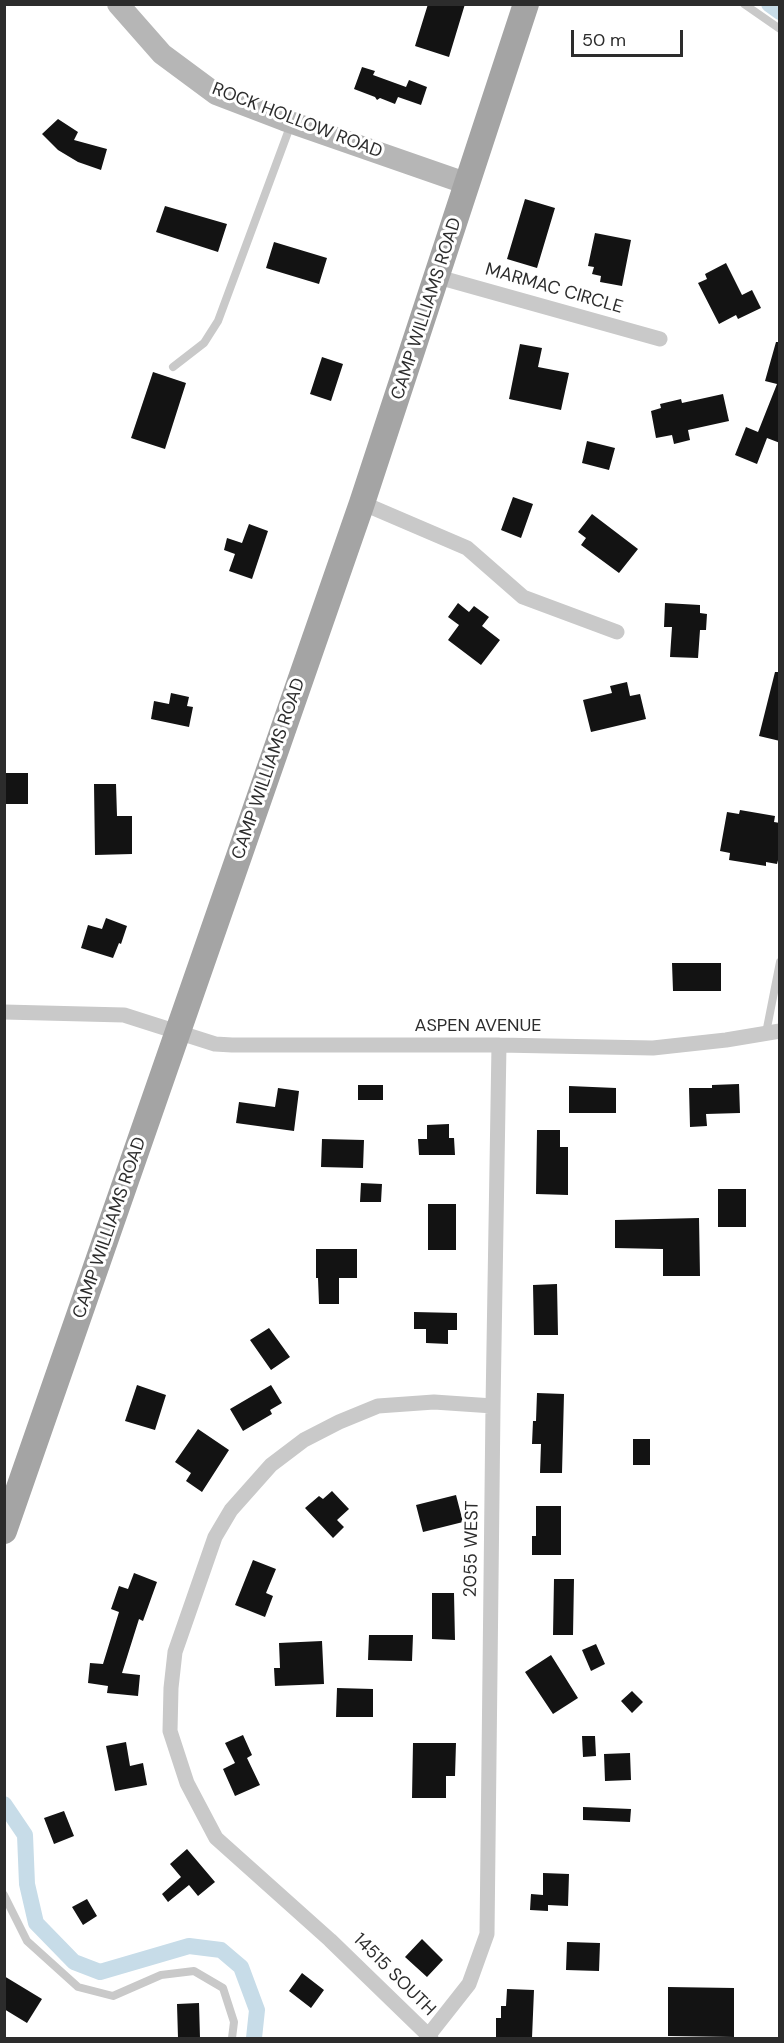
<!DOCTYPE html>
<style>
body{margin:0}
#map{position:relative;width:784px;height:2043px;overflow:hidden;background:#fff;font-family:"DM Sans",sans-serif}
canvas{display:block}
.frame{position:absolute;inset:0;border:6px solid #2c2c2c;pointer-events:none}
.scale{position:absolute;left:571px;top:30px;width:112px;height:27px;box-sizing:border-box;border:3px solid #2c2c2c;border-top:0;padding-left:8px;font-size:18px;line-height:21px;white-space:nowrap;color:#2c2c2c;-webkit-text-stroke:4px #fff;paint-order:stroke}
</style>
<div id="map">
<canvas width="784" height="2043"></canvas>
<div class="frame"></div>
<div class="scale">50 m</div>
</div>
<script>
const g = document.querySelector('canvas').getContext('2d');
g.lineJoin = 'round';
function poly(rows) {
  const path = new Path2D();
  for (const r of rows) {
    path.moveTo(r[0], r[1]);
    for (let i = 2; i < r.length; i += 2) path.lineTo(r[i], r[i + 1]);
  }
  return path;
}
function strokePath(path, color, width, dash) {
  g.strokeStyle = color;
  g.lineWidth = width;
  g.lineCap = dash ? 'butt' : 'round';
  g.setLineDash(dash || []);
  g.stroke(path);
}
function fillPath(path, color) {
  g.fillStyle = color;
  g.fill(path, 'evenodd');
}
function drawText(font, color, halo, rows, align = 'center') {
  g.font = font + ' "DM Sans",sans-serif';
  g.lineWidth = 6;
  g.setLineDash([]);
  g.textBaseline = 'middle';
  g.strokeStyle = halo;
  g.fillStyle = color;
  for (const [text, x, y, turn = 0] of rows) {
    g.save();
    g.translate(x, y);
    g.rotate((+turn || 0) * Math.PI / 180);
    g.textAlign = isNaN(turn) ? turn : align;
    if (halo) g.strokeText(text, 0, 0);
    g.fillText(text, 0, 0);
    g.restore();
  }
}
const canal = poly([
 [769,4,780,12],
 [4,1804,25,1835,27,1884,36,1923,74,1962,100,1972,189,1946,221,1950,241,1967,257,2010,254,2038]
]);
const building = poly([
 [428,4,465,4,449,57,415,46],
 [362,67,375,71,373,75,406,87,409,80,427,87,421,105,398,97,395,104,380,98,377,100,375,97,354,89],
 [58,119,78,132,74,140,107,149,101,170,78,162,58,150,42,134],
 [525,199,555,208,537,268,507,259],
 [165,206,227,224,218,252,156,232],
 [595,233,631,240,622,286,600,282,601,276,592,274,594,267,588,266],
 [274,242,327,258,319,284,266,268],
 [726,263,742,295,752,290,761,308,738,319,736,315,719,324,698,283,707,279,705,274],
 [776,342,780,342,780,443,767,438,757,464,735,455,746,427,758,432,777,384,765,381],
 [520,344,542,348,538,367,569,373,561,410,509,399],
 [322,357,343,364,331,401,310,394],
 [153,372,186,383,165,449,131,438],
 [723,394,729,421,688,430,690,440,674,444,672,435,656,438,651,411,661,408,660,404,681,399,682,403],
 [587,441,615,448,609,470,582,463],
 [513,497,533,504,521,538,501,530],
 [592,514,638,549,619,573,581,545,586,538,578,532],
 [249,524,268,531,252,579,229,571,235,554,224,550,227,538,242,543],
 [458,603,469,612,474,606,489,617,482,626,500,640,481,665,448,640,459,625,448,617],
 [665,603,700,605,700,613,707,614,706,630,700,630,698,658,670,657,672,627,664,627],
 [775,672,780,672,780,741,759,736],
 [627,682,630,696,640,694,646,719,591,732,583,700,612,693,610,686],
 [171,693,189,697,187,706,193,707,189,727,151,719,154,701,169,704],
 [5,773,28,773,28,804,5,804],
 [94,784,116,784,117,816,132,816,132,854,95,855],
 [740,810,775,816,774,822,780,823,780,853,777,864,766,862,766,866,729,860,730,853,720,851,727,812,739,814],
 [106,918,127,926,121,944,119,943,113,958,81,948,88,925,102,929],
 [672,963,721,963,721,991,673,991],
 [739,1084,740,1113,706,1114,707,1126,690,1127,689,1088,712,1088,712,1085],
 [358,1085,383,1085,383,1100,358,1100],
 [569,1086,616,1088,616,1113,569,1113],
 [278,1088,299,1091,294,1131,236,1123,239,1102,275,1107],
 [449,1124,449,1138,454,1138,455,1155,419,1155,418,1139,427,1139,427,1125],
 [537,1130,560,1130,560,1147,568,1147,568,1195,536,1194],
 [322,1139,364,1140,363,1168,321,1167],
 [361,1183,382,1184,381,1202,360,1202],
 [718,1189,746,1189,746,1227,718,1227],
 [428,1204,456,1204,456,1250,428,1250],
 [699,1218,700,1276,663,1276,663,1249,615,1248,615,1220],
 [316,1249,357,1249,357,1278,339,1278,339,1304,319,1304,318,1278,316,1278],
 [557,1284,558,1335,534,1335,533,1285],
 [414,1312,457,1313,457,1330,448,1330,448,1344,426,1343,426,1329,414,1329],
 [269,1328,290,1357,271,1370,250,1340],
 [137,1385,166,1395,155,1430,125,1421],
 [271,1385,282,1403,270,1410,272,1414,243,1431,230,1409],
 [537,1393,564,1394,562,1473,540,1473,541,1444,532,1444,533,1421,536,1421],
 [198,1429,229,1450,202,1492,186,1481,191,1473,175,1462],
 [633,1439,650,1439,650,1465,633,1465],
 [332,1491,349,1509,337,1520,344,1527,333,1538,305,1508,319,1496,323,1499],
 [456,1495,463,1522,423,1532,416,1505],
 [536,1506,561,1506,561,1555,532,1555,532,1536,536,1536],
 [253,1560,276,1569,266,1593,273,1596,265,1617,235,1605],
 [134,1573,157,1582,143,1621,139,1619,122,1673,140,1675,138,1696,107,1693,108,1686,88,1683,90,1663,103,1664,119,1612,111,1609,119,1586,128,1589],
 [554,1579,574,1579,573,1635,553,1635],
 [432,1593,454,1593,455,1640,432,1639],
 [369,1635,413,1635,412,1661,368,1660],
 [322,1641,324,1684,275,1686,274,1668,280,1668,279,1643],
 [596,1644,605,1664,591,1671,582,1650],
 [551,1655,578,1698,553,1714,525,1672],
 [337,1688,373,1689,373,1717,336,1717],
 [632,1691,643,1702,632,1713,621,1701],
 [243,1735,252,1755,247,1758,260,1785,235,1796,223,1769,235,1763,225,1743],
 [582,1736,595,1736,596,1756,583,1757],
 [126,1742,130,1766,143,1763,147,1785,115,1791,106,1746],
 [413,1743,456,1743,455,1776,446,1776,446,1798,412,1798],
 [630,1753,631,1780,605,1781,604,1754],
 [583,1807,631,1809,630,1822,583,1820],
 [64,1811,74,1836,54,1844,44,1818],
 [187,1849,215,1882,198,1896,189,1885,168,1902,162,1894,181,1877,170,1864],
 [543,1873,569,1874,568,1906,548,1905,548,1911,530,1910,531,1894,543,1895],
 [87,1899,97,1916,83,1925,72,1907],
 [422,1939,443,1960,427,1977,405,1957],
 [567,1942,600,1943,599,1971,566,1970],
 [302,1973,324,1990,311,2008,289,1991],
 [4,1976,42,1999,27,2023,4,2009],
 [668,1987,734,1988,734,2037,668,2036],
 [507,1989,534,1990,532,2038,496,2038,496,2018,501,2018,501,2006,506,2006],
 [199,2003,200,2038,178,2038,177,2004]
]);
const lane = poly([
 [744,4,780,29],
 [173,367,204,343,218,321,291,124],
 [766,1033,780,962],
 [4,1895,27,1941,78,1987,113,1996,161,1975,194,1971,223,1988,234,2022,232,2038]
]);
const street = poly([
 [438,277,660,339],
 [362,503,467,548,523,597,617,632],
 [4,1012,124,1015,215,1044,232,1045,499,1045,653,1048,726,1040,780,1031],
 [428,2036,469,1984,487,1934,493,1406,499,1045],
 [431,2038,330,1940,216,1838,187,1783,170,1731,171,1688,175,1652,215,1537,231,1510,271,1465,304,1440,339,1422,378,1406,434,1402,493,1406]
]);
const secondary = poly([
 [118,4,162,54,216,94,284,120,468,184]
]);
const primary = poly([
 [4,1531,362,503,526,4]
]);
const streetNames = [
 ["ROCK HOLLOW ROAD",297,121,21],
 ["MARMAC CIRCLE",554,289,16],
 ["CAMP WILLIAMS ROAD",427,309,-72],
 ["CAMP WILLIAMS ROAD",269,769,-71],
 ["ASPEN AVENUE",478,1026],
 ["CAMP WILLIAMS ROAD",110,1228,-71],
 ["2055 WEST",472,1549,-89],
 ["14515 SOUTH",394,1975,45]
];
strokePath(canal, '#c7dce8', 16);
fillPath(building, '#131313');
strokePath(lane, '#c9c9c9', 8);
strokePath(street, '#c9c9c9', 15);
strokePath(secondary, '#b6b6b6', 22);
strokePath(primary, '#a4a4a4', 26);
drawText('18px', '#2c2c2c', '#fff', streetNames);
</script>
